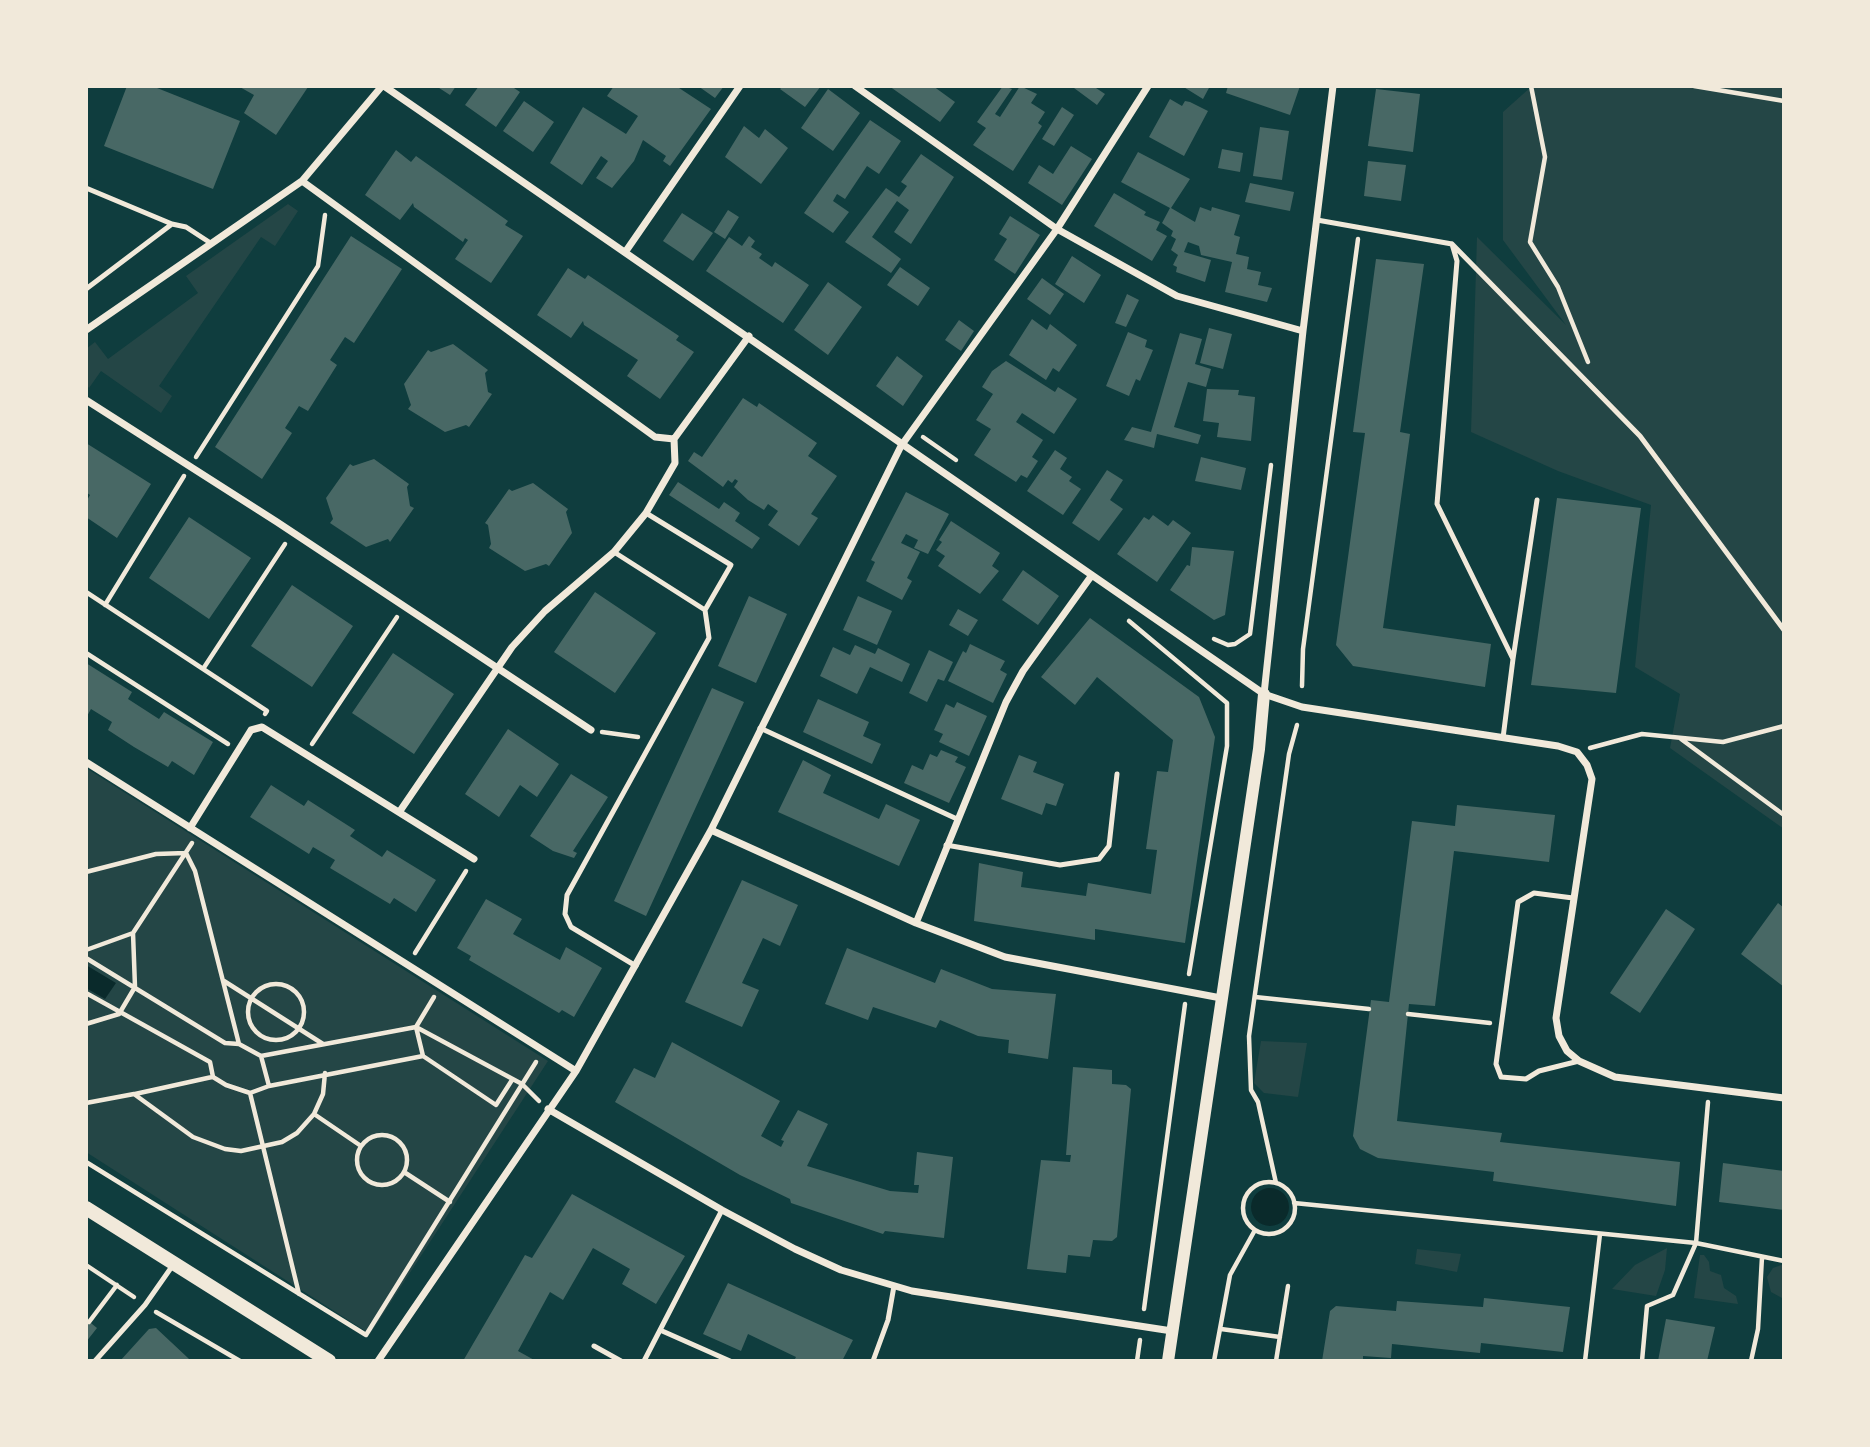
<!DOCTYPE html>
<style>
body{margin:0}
#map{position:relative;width:1870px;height:1447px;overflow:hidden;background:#0f3d3e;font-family:Bitter,serif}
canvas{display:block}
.frame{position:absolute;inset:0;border:88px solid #f1e9da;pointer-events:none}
</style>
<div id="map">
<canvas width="1870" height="1447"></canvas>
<div class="frame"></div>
</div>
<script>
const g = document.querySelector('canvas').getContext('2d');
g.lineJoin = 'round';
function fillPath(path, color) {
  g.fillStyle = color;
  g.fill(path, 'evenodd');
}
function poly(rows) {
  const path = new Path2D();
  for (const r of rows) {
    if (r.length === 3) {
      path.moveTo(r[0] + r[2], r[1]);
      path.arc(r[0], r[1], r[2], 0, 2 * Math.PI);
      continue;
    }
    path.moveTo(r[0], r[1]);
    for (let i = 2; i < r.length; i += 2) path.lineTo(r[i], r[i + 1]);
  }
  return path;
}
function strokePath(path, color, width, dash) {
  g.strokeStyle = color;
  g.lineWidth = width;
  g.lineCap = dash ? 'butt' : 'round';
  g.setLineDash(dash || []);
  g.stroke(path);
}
const green = poly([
 [1532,86,1784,86,1784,829,1670,748,1680,694,1635,667,1651,505,1558,471,1471,432,1477,237,1566,325,1503,240,1503,112],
 [288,204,298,211,275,246,261,237,159,386,172,396,161,413,101,371,89,388,86,384,86,349,95,342,108,359,198,293,186,276],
 [86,768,548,1061,370,1334,86,1152],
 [1261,1041,1307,1043,1298,1097,1264,1093,1254,1083],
 [1667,1248,1665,1270,1656,1296,1612,1289,1635,1265],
 [1417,1249,1461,1254,1457,1272,1415,1264],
 [1700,1255,1704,1255,1709,1262,1710,1271,1721,1275,1724,1288,1736,1296,1738,1304,1694,1298],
 [1784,1264,1784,1298,1782,1298,1771,1292,1767,1277,1773,1268]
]);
const water = poly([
 [86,965,116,983,105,999,86,988],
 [1270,1207,19]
]);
const building = poly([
 [127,86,152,86,240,121,213,189,104,146],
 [238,86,306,86,308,87,276,135,244,113,254,95],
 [436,86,456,86,450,95],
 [479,86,511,86,520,92,496,127,465,105],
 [614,86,676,86,711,109,670,166,663,161,666,156,643,140,634,161,612,188,596,178,608,161,601,156,582,185,550,163,583,107,626,134,638,116,607,96],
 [698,86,724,86,715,98],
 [783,86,821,86,805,107,780,89],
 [889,86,933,86,955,102,940,122],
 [1003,86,1012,89,995,114,1000,117,1020,86,1037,94,1031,103,1045,112,1038,123,1042,126,1013,171,973,145,986,128,977,122],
 [1075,86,1093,86,1105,94,1097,105,1074,88],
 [1182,86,1210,86,1203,99],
 [1228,86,1300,86,1290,115,1226,93],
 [828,89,860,113,833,151,801,128],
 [1376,89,1420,94,1413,152,1368,146],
 [1170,99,1182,106,1185,101,1190,102,1208,111,1184,156,1149,137],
 [524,101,554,122,533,152,503,131],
 [1062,107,1074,115,1054,146,1042,139],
 [870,120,901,141,879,174,867,166,845,199,837,194,833,201,849,212,833,233,804,213],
 [744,126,759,138,765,129,788,148,761,184,725,157],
 [1260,127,1289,131,1282,180,1253,176],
 [1071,146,1092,159,1062,205,1028,183,1039,165,1053,174],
 [1222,149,1243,153,1240,172,1218,168],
 [396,150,411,162,416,156,508,221,505,225,523,236,491,283,455,259,468,240,465,238,463,242,414,207,413,203,400,220,365,195],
 [1138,152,1190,179,1171,208,1195,222,1200,207,1211,211,1212,207,1240,215,1234,235,1240,237,1236,254,1249,257,1247,269,1261,272,1258,285,1272,288,1267,302,1225,292,1232,262,1201,255,1199,246,1188,242,1184,252,1211,260,1205,282,1176,272,1177,267,1173,265,1178,255,1171,250,1176,239,1171,236,1173,231,1162,223,1170,208,1121,182],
 [921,154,954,177,911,244,894,232,909,210,897,201,872,237,901,259,891,273,845,242,886,188,899,197,907,186,901,182],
 [1368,161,1406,165,1401,201,1364,196],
 [1250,183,1294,192,1290,211,1245,202],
 [1114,193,1146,212,1144,215,1160,222,1156,230,1167,236,1152,261,1094,226],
 [728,210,739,217,725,239,714,232],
 [682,213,713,233,693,261,663,241],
 [1010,216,1040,235,1015,274,994,260,1007,239,999,234],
 [351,236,402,269,354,343,345,337,330,360,337,365,308,411,299,406,285,428,292,433,262,479,215,447],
 [749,236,755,241,751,247,762,254,759,258,772,267,775,262,809,285,783,323,706,271,729,237,742,246],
 [1072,256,1101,275,1084,303,1055,284],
 [1376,259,1424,264,1400,432,1410,434,1383,628,1491,644,1485,687,1353,666,1336,645,1365,433,1353,432],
 [900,267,930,288,918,306,887,285],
 [568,268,585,279,588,275,679,336,676,340,694,352,660,399,627,376,638,360,584,325,583,321,571,338,537,315],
 [1042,278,1064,294,1050,315,1027,299],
 [828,282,862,307,828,355,794,330],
 [1127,294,1139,300,1126,327,1115,323],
 [1032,319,1047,330,1050,324,1077,345,1059,372,1053,368,1046,380,1009,355],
 [959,320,974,331,961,351,945,340],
 [1209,328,1232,334,1223,369,1200,363],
 [1128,332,1147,340,1145,347,1153,350,1140,381,1136,379,1129,396,1106,386],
 [1180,333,1202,339,1195,364,1211,369,1206,387,1188,382,1174,427,1201,435,1198,444,1157,434,1154,448,1124,440,1132,427,1151,432],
 [453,344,488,370,485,373,488,392,492,394,469,427,466,425,445,432,408,409,411,405,404,384,428,350,431,352],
 [897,356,923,376,903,406,876,386],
 [1006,361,1055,392,1058,387,1077,399,1054,434,1022,413,1016,422,1043,440,1032,457,1038,461,1027,478,1021,475,1016,482,974,455,991,429,976,420,993,394,982,387,992,371],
 [1207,389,1239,390,1238,395,1255,397,1251,441,1217,437,1219,423,1203,421],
 [743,398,757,407,759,403,817,443,808,456,837,476,811,514,818,518,799,546,768,525,778,511,768,504,764,510,748,500,734,487,738,481,735,479,732,483,728,480,723,487,688,461,694,452,702,457],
 [86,443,151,484,117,538,86,517,86,502,90,495,86,492],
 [1055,450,1067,458,1060,469,1072,477,1069,481,1081,489,1063,515,1027,491],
 [1201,457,1246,468,1241,490,1195,481],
 [374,459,409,484,407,487,410,506,414,508,390,542,388,539,366,547,330,523,333,519,326,498,350,464,353,466],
 [1107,470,1123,480,1110,500,1123,509,1099,541,1072,523],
 [678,482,719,509,724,502,740,513,735,521,760,538,752,549,669,495],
 [533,483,568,509,566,512,572,533,549,566,546,564,525,571,489,548,491,544,488,525,485,523,509,489,512,491],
 [906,492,949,514,928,554,914,548,918,540,906,534,901,543,920,552,907,578,912,581,902,600,866,581,875,562,871,560],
 [1557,498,1641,508,1616,693,1531,685],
 [1153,515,1168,526,1173,520,1191,533,1157,582,1117,554,1144,517,1149,520],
 [189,517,251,558,209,619,149,578],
 [951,521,1000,553,992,566,999,571,980,594,938,566,945,556,936,550,942,542,939,540],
 [1192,547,1234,551,1225,615,1214,620,1170,590,1187,565,1190,566],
 [1023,570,1059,596,1038,625,1002,600],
 [292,585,353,626,312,687,251,646],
 [595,592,656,633,615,693,554,652],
 [749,596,787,614,756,683,718,666],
 [858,596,892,611,877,645,843,630],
 [958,609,978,620,968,636,949,625],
 [1090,618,1199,697,1215,737,1185,943,1095,929,1095,940,974,921,979,863,1023,872,1021,887,1086,896,1088,883,1151,894,1157,850,1146,849,1157,771,1168,772,1173,740,1097,677,1075,705,1041,677],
 [970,644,1005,661,1000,670,1007,674,993,703,948,681,963,651,966,653],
 [855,645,875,654,878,648,910,664,902,682,870,667,857,694,820,676,833,647,850,655],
 [929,650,953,662,944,681,938,679,927,702,909,693],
 [393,653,454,694,414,754,352,713],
 [86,663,132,692,128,699,159,719,164,712,213,742,194,775,172,761,168,767,134,747,108,730,112,722,91,709,86,718],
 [712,688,744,702,646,916,614,901],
 [818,699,869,722,863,736,881,744,872,764,803,732],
 [957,702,987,716,969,756,939,742,943,734,934,730,946,704,954,708],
 [508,729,559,764,537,797,520,785,499,817,465,794],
 [941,750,958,757,955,762,966,767,949,803,904,783,912,765,923,770,930,754,937,757],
 [1019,755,1037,762,1033,772,1064,784,1056,806,1046,803,1042,815,1001,799],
 [803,760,831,775,823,793,879,819,886,804,920,820,899,866,778,812],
 [571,774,608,797,573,851,577,853,574,858,553,851,530,836],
 [271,785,304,806,308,800,355,830,350,836,382,857,387,850,436,880,416,912,394,898,390,904,330,868,335,860,313,847,309,854,250,817],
 [1457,805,1555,815,1549,862,1454,851,1435,1006,1409,1004,1397,1121,1502,1133,1500,1142,1680,1162,1676,1206,1493,1181,1494,1172,1378,1158,1360,1149,1353,1136,1371,1000,1389,1002,1412,821,1455,826],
 [742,880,798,905,780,946,763,938,742,983,759,990,742,1027,685,1002],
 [486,899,522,919,513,934,560,960,566,947,602,968,574,1017,562,1010,559,1013,469,960,471,956,457,948],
 [1778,903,1784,908,1784,987,1741,954],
 [1666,909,1695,929,1640,1013,1610,993],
 [847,948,935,983,941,969,992,989,1056,994,1048,1059,1008,1053,1009,1040,978,1036,940,1020,936,1028,873,1007,868,1020,825,1004],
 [672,1042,780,1101,761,1136,781,1147,784,1141,781,1140,798,1110,828,1124,807,1166,890,1191,918,1193,919,1185,914,1185,917,1152,953,1157,944,1238,885,1231,883,1234,791,1203,790,1199,740,1175,615,1102,634,1068,655,1078],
 [1073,1067,1112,1070,1112,1084,1126,1085,1131,1089,1117,1237,1112,1241,1093,1240,1090,1257,1068,1255,1066,1273,1027,1269,1041,1160,1070,1162,1071,1155,1066,1155],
 [1723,1163,1784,1171,1784,1210,1719,1202],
 [572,1194,685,1256,656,1304,622,1284,630,1269,593,1248,563,1300,550,1292,518,1351,536,1361,463,1361,525,1255,532,1258],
 [728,1283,853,1340,842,1361,794,1361,796,1357,748,1334,741,1351,703,1334],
 [1484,1298,1570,1307,1563,1352,1481,1343,1480,1353,1392,1344,1391,1358,1363,1356,1363,1361,1322,1361,1330,1311,1336,1306,1396,1311,1397,1301,1483,1307],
 [86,1319,97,1328,86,1342],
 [1666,1319,1715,1327,1707,1361,1658,1361],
 [156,1328,187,1357,191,1361,120,1361,149,1329]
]);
const path = poly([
 [1531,86,1545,157,1530,242,1558,287,1588,362],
 [1694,86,1784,101],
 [923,437,956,460],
 [196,457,318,266,325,215],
 [86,592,267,711,265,714],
 [105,605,184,476],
 [1129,621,1227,703,1227,746,1189,974],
 [1214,639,1228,645,1235,644,1250,634,1271,465],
 [86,653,228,744],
 [203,669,285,544],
 [1302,686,1303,649,1358,239],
 [602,732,638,737],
 [1681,739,1784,815],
 [312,744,397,617],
 [1590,748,1642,734,1723,742,1784,726],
 [86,872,156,854,186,853,195,871,239,1044],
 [133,933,192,843],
 [86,950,133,933,135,987,119,1014,86,1024],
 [415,953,466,871],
 [86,958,225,1043,239,1044,261,1056,269,1086,250,1093,226,1085,213,1077,210,1062,86,993],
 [224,981,323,1044],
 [276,1012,28],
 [1255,997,1369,1009],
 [1408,1014,1490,1023],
 [261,1056,416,1027,434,997],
 [423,1056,496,1105,512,1080],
 [269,1086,423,1056,416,1027,522,1084,539,1101],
 [250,1093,299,1294],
 [135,1094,212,1077],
 [86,1103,134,1094,193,1137,225,1149,241,1151,282,1142,297,1133,314,1114,323,1094,325,1073],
 [314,1114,361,1146],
 [382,1160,25],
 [86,1162,366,1335,536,1062],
 [404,1172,450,1202],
 [1269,1208,26],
 [1276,1183,1258,1102,1251,1090,1249,1036,1289,754,1297,725],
 [1294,1203,1696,1243,1784,1261],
 [86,1265,134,1297],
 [1144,1309,1185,1004],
 [156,1312,240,1361],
 [89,1322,117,1285],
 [1221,1329,1280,1337],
 [1137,1361,1140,1340],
 [1214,1361,1230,1275,1255,1230],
 [1276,1361,1288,1286],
 [1585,1361,1600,1234],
 [1642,1361,1647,1306,1673,1295,1696,1243,1708,1102],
 [1751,1361,1758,1329,1762,1257]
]);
const service = poly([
 [86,188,172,224],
 [1317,220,1452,244,1457,261,1437,504,1513,659,1503,738],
 [1452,244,1640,436,1784,630],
 [86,289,172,224,186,227,209,242],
 [646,513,731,565,705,610],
 [614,552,705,610,709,638,567,895,565,914,571,927,636,966],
 [1513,659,1537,500],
 [760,728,957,819],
 [946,845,1060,865,1099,859,1109,846,1117,774],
 [1573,898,1534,893,1518,902,1496,1064,1501,1077,1526,1079,1539,1071,1579,1061],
 [660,1330,730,1361],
 [594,1346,621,1361],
 [95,1361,145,1305,173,1265],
 [644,1361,722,1210],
 [873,1361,888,1320,894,1286]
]);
const minor = poly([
 [384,86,1264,694,1302,707,1558,746,1577,752,1587,765,1592,779,1556,1018,1559,1036,1567,1051,1579,1061,1615,1077,1784,1098],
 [855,86,1057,229,1177,296,1303,331],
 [302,181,655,437,674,439,749,336],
 [626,251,740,86],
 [86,330,302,181,382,86],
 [86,400,277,522,591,730],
 [1264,694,1303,331,1333,86],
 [86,762,576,1071],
 [400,811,512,647,545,611,614,552,646,513,675,463,674,439],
 [190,828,251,730,262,727,474,859],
 [711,830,916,923,1005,957,1221,998],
 [916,923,1006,702,1023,671,1092,575],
 [548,1109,722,1210,795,1249,841,1270,912,1291,1172,1331],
 [378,1361,576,1071,711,830,901,446,1057,229,1148,86]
]);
const tertiary = poly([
 [1168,1361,1259,749,1264,694]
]);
const secondary = poly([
 [86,1208,329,1361]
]);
fillPath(green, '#244646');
fillPath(water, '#0a2a2b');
fillPath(building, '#486865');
strokePath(path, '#f1e9da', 4.5);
strokePath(service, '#f1e9da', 5);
strokePath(minor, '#f1e9da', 7);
strokePath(tertiary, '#f1e9da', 12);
strokePath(secondary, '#f1e9da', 14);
</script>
